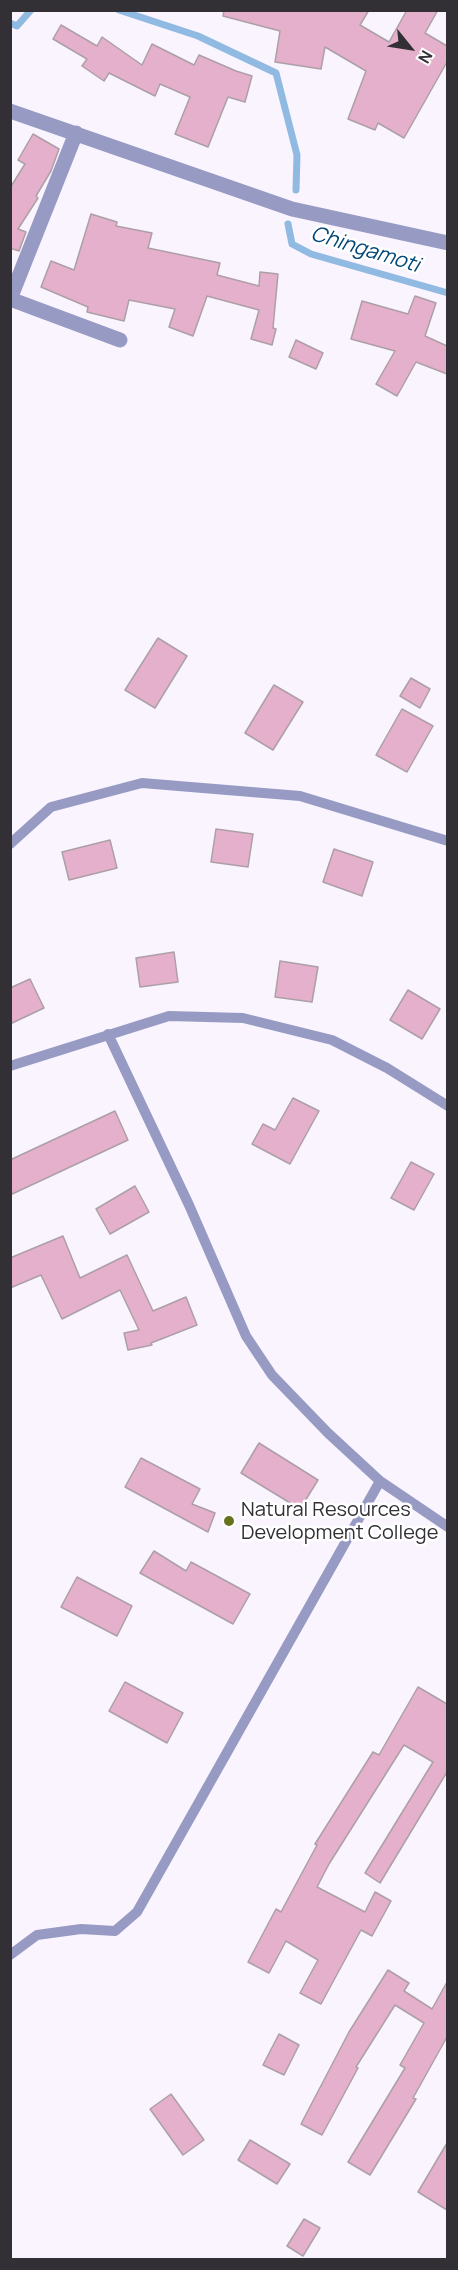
<!DOCTYPE html>
<style>
body{margin:0}
#map{position:relative;width:458px;height:2270px;overflow:hidden;background:#faf4fe;font-family:Manrope,sans-serif}
canvas{display:block}
.frame{position:absolute;inset:0;border:12px solid #333035;pointer-events:none}
.north{position:absolute;left:380px;top:18px;width:60px;height:60px;-webkit-text-stroke:4px #fff;paint-order:stroke;rotate:120deg;font-size:16px;font-weight:700;line-height:24px;text-align:center;color:#333035}
.north::after{content:'';display:block;margin:auto;width:21px;height:27px;background:#333035;clip-path:polygon(50% 0,100% 100%,50% 72%,0 100%)}
</style>
<div id="map">
<canvas width="458" height="2270"></canvas>
<div class="frame"></div>
<div class="north">N</div>
</div>
<script>
const g = document.querySelector('canvas').getContext('2d');
g.lineJoin = 'round';
function poly(rows) {
  const path = new Path2D();
  for (const r of rows) {
    path.moveTo(r[0], r[1]);
    for (let i = 2; i < r.length; i += 2) path.lineTo(r[i], r[i + 1]);
  }
  return path;
}
function strokePath(path, color, width, dash) {
  g.strokeStyle = color;
  g.lineWidth = width;
  g.lineCap = dash ? 'butt' : 'round';
  g.setLineDash(dash || []);
  g.stroke(path);
}
function fillPath(path, color) {
  g.fillStyle = color;
  g.fill(path, 'evenodd');
}
function drawText(font, color, halo, rows, align = 'center') {
  g.font = font + ' Manrope,sans-serif';
  g.lineWidth = 5;
  g.setLineDash([]);
  g.textBaseline = 'middle';
  g.strokeStyle = halo;
  g.fillStyle = color;
  for (const [text, x, y, turn = 0] of rows) {
    g.save();
    g.translate(x, y);
    g.rotate((+turn || 0) * Math.PI / 180);
    g.textAlign = isNaN(turn) ? turn : align;
    if (halo) g.strokeText(text, 0, 0);
    g.fillText(text, 0, 0);
    g.restore();
  }
}
const stream = poly([
 [119,10,198,36,276,73,297,155,296,190],
 [10,23,17,26,31,10],
 [288,224,292,244,311,254,448,293]
]);
const building = poly([
 [224,10,369,10,360,25,389,42,407,10,438,10,425,33,447,46,447,62,404,138,378,123,375,130,348,119,366,71,325,47,321,69,275,62,280,31,223,16,224,10],
 [61,25,97,46,102,37,142,65,152,44,194,65,199,55,236,71,252,76,245,102,228,97,208,147,175,134,190,97,160,84,155,96,109,73,104,81,82,66,87,59,53,39,61,25],
 [33,134,59,149,51,171,36,196,38,198,18,229,26,232,19,251,10,248,10,188,25,164,18,160,33,134],
 [91,214,117,222,116,226,152,233,148,248,220,263,217,275,259,286,260,272,278,274,273,328,276,329,272,345,251,339,259,310,207,296,193,336,169,327,175,309,129,300,124,321,87,312,88,307,41,287,51,261,74,270,91,214],
 [415,296,436,303,425,336,447,346,447,374,416,362,397,396,376,384,395,351,351,339,362,301,408,314,415,296],
 [296,340,323,353,316,369,289,357,296,340],
 [158,638,187,656,155,708,125,690,158,638],
 [411,678,430,689,420,708,400,696,411,678],
 [274,685,303,702,273,750,245,733,274,685],
 [402,709,433,726,407,772,376,755,402,709],
 [216,829,253,834,248,867,211,862,216,829],
 [110,840,117,868,69,880,62,852,110,840],
 [334,849,373,862,362,896,323,882,334,849],
 [174,952,178,982,140,987,136,958,174,952],
 [280,961,318,967,312,1002,275,997,280,961],
 [30,979,44,1008,10,1024,10,988,30,979],
 [408,990,440,1009,422,1039,390,1020,408,990],
 [293,1098,319,1111,290,1164,252,1144,263,1124,275,1130,293,1098],
 [115,1111,128,1140,10,1195,10,1160,115,1111],
 [411,1162,434,1174,414,1210,391,1198,411,1162],
 [135,1186,149,1212,110,1234,96,1209,135,1186],
 [63,1236,80,1278,127,1255,153,1311,186,1297,197,1325,151,1343,152,1345,128,1350,124,1333,139,1330,120,1290,62,1319,41,1275,10,1288,10,1258,63,1236],
 [259,1443,318,1480,300,1509,241,1473,259,1443],
 [141,1458,200,1489,192,1504,215,1513,208,1532,125,1487,141,1458],
 [154,1551,186,1571,191,1562,250,1594,233,1624,140,1573,154,1551],
 [77,1577,132,1606,117,1636,61,1607,77,1577],
 [125,1682,183,1713,167,1743,109,1711,125,1682],
 [418,1687,447,1704,447,1772,380,1883,365,1873,433,1762,404,1745,329,1864,317,1887,365,1912,375,1892,391,1901,372,1936,361,1930,321,2004,300,1993,318,1960,286,1941,269,1973,248,1962,276,1909,281,1912,317,1845,315,1844,373,1752,379,1755,418,1687],
 [388,1970,409,1983,404,1991,432,2009,447,1982,447,2037,413,2098,416,2099,370,2175,348,2162,405,2068,400,2065,424,2023,395,2005,356,2067,358,2068,322,2135,301,2124,349,2032,388,1970],
 [279,2034,299,2045,284,2075,263,2065,279,2034],
 [171,2094,204,2140,183,2155,150,2109,171,2094],
 [250,2140,290,2164,277,2184,238,2160,250,2140],
 [447,2143,447,2210,418,2192,447,2143],
 [304,2219,320,2228,303,2256,287,2246,304,2219]
]);
const service = poly([
 [10,844,51,807,142,783,300,796,448,841],
 [108,1034,189,1205,246,1336,272,1375,328,1433,380,1481,448,1527],
 [10,1066,169,1016,243,1018,332,1040,387,1068,448,1106],
 [10,1955,37,1935,81,1929,115,1931,137,1912,380,1481]
]);
const minor = poly([
 [10,111,292,209,448,243],
 [10,299,76,133],
 [10,299,120,340]
]);
const markers = [
 [229,1521,6,"#66721d"]
];
const poiNames = [
 ["Natural Resources",241,1510],
 ["Development College",241,1533]
];
const waterNames = [
 ["Chingamoti",365,250,17]
];
strokePath(stream, '#90bae1', 7);
fillPath(building, '#e5b0cc');
strokePath(building, '#ad9fa6', 1.5);
strokePath(service, '#979bc4', 10);
strokePath(minor, '#979bc4', 15);
for (const [x, y, r, color] of markers) {
  const dot = new Path2D();
  dot.arc(x, y, r, 0, 2 * Math.PI);
  g.fillStyle = color;
  g.fill(dot);
  strokePath(dot, '#fff', 2);
}
drawText('20px', '#333035', '#fff', poiNames, 'left');
drawText('italic 21px', '#014777', '#fff', waterNames);
</script>
